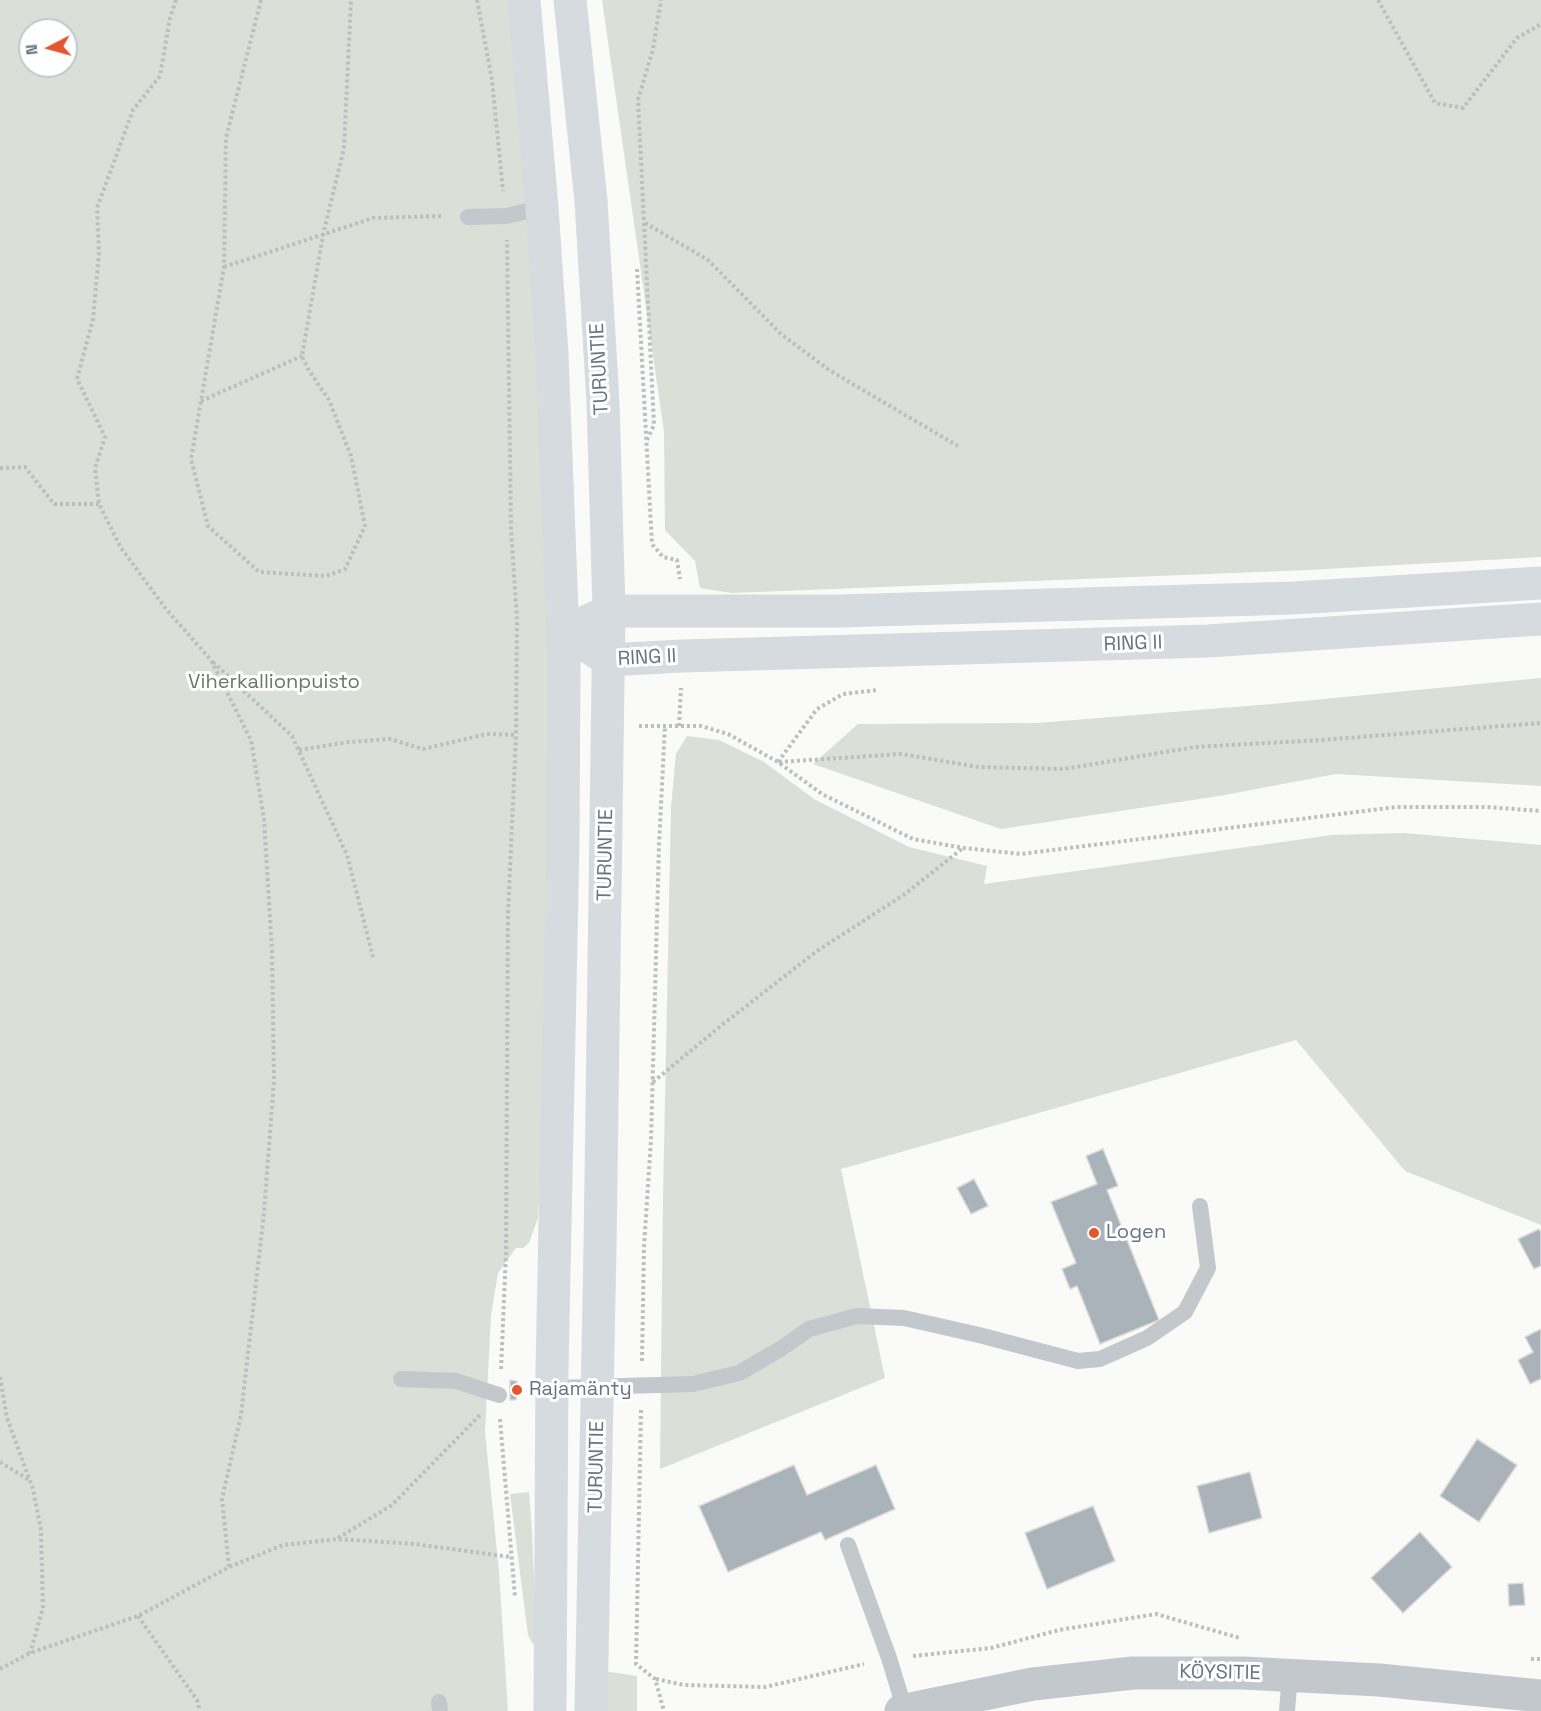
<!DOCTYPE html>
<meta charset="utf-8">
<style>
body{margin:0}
#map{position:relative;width:1541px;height:1711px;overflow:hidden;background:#fafaf8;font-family:"Space Grotesk",sans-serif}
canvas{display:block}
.north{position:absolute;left:18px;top:18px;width:60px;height:60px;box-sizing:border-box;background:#fff;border:2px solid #c1c8cd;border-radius:50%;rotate:264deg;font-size:16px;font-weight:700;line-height:24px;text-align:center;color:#657683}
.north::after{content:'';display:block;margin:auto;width:21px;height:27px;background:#e4572e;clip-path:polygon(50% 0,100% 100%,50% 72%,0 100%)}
</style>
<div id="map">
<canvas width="1541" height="1711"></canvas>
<div class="north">N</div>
</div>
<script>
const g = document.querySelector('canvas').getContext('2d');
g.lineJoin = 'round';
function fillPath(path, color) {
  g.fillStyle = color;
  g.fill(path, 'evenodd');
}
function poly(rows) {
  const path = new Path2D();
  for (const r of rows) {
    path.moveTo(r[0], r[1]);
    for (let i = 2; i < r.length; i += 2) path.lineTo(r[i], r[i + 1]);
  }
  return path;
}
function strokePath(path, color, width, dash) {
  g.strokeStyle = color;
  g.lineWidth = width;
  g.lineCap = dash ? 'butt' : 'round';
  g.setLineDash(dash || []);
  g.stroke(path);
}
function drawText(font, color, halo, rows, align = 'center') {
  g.font = font + ' "Space Grotesk",sans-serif';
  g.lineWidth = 6;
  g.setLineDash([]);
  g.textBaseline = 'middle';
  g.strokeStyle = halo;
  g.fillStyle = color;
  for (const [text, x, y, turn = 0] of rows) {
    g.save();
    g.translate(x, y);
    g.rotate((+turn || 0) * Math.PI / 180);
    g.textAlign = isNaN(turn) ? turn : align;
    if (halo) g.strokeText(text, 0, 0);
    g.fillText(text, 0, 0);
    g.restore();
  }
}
const green = poly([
 [0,0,512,0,534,253,550,713,545,1087,538,1218,529,1243,523,1248,516,1248,498,1273,491,1315,485,1432,499,1572,508,1711,0,1711],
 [30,30,66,30,66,66,30,66],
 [602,0,1541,0,1541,557,1308,570,732,593,700,588,695,561,665,530,664,432],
 [1541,678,1541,786,1336,774,1219,796,1001,829,813,764,858,724,1037,723,1272,704],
 [687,736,719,740,764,762,814,799,909,847,987,866,984,884,1332,835,1404,833,1541,845,1541,1225,1405,1171,1296,1040,841,1169,885,1378,660,1469,663,1197,671,807,676,754],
 [529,1492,532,1531,537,1646,532,1643,528,1635,510,1494],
 [603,1671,637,1676,637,1711,601,1711]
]);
const building = poly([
 [1103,1149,1118,1186,1107,1190,1159,1320,1100,1344,1077,1286,1070,1289,1062,1269,1076,1263,1051,1202,1097,1184,1086,1156,1103,1149],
 [974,1179,988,1206,971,1214,957,1188,974,1179],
 [1539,1229,1541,1232,1541,1266,1534,1269,1518,1239,1539,1229],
 [1541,1329,1541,1379,1530,1384,1518,1360,1533,1352,1525,1337,1541,1329],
 [510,1380,517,1381,516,1400,510,1400,510,1380],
 [1477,1439,1517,1465,1479,1522,1440,1496,1477,1439],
 [794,1465,807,1495,876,1465,895,1509,825,1540,821,1532,728,1572,699,1506,794,1465],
 [1250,1472,1262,1518,1209,1533,1197,1486,1250,1472],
 [1093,1506,1115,1561,1047,1589,1025,1533,1093,1506],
 [1420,1532,1452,1567,1403,1613,1371,1578,1420,1532],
 [1523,1583,1525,1605,1509,1606,1508,1584,1523,1583]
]);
const path = poly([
 [176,0,170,18,160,76,133,110,97,208,99,253,93,319,77,379,105,437,95,468,99,504,121,548,166,609,211,660,251,740,264,819,272,951,274,1080,264,1213,241,1415,222,1499,229,1567],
 [261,0,226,138,224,267,191,459,208,526,259,572,326,576,345,569,365,526,351,456,329,400,308,369,302,356,323,235,344,148,351,0],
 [477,0,492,80,503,191],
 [1378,0,1435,103,1463,108,1517,38,1541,24],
 [645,223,708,260,781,334,829,370,958,446],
 [224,267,373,218,443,216],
 [637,269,652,544,663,557,677,560,680,579],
 [201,401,302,356],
 [647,440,654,425,638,100,653,49,661,0],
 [0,468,25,467,54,504,99,504],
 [213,662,292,736,347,855,373,957],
 [639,726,701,726,728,734,778,762,822,794,913,839,964,848,1021,854,1396,807,1487,807,1541,811],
 [679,726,681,688],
 [299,750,349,742,390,739,423,749,487,734,516,735],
 [778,762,817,709,843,694,878,690],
 [779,762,901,754,979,767,1064,769,1195,747,1321,740,1541,723],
 [653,1082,722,1025,817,951,905,894,963,848],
 [642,1361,644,1247,651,1140,659,845,665,726],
 [501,1369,506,1254,508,914,516,735,517,619,511,530,507,240],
 [0,1377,7,1418,33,1489,41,1530,43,1608,30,1653],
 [641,1410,636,1664,655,1679,664,1711],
 [500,1419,515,1597],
 [0,1462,29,1480],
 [338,1538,392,1505,481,1414],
 [138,1616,197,1700,200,1711],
 [913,1656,991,1648,1059,1630,1156,1614,1240,1638],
 [1531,1659,1541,1659],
 [0,1669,30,1653,138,1616,229,1567,283,1545,338,1539,414,1544,511,1557],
 [656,1679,684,1685,765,1687,864,1664]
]);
const lane = poly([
 [468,217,506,216,542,208],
 [401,1379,456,1381,499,1395],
 [552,1388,693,1384,739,1373,782,1348,809,1329,857,1316,904,1318,979,1335,1078,1361,1100,1359,1147,1338,1185,1312,1208,1268,1200,1206],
 [848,1545,889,1658,905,1710],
 [439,1702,440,1711],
 [1287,1711,1290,1675]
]);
const street = poly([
 [901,1711,1033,1684,1133,1673,1243,1673,1379,1680,1541,1696]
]);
const primary = poly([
 [524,0,542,208,552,354,564,662,563,843,552,1369,550,1711],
 [570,0,591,201,603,402,609,611,600,1247,591,1711]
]);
const highway = poly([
 [564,632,609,660,682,656,1208,641,1541,619],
 [564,632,609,611,838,611,1294,598,1541,583]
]);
const markers = [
 [1094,1233,6,"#e4572e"],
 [517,1390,6,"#e4572e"]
];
const streetNames = [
 ["TURUNTIE",600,369,-93],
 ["RING II",1133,644,-2],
 ["RING II",647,658,-3],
 ["TURUNTIE",606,855,-89],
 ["TURUNTIE",597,1467,-89],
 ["KÖYSITIE",1220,1673,1]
];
const parkNames = [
 ["Viherkallionpuisto",274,683]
];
const poiNames = [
 ["Logen",1106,1233],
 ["Rajamänty",529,1390]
];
fillPath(green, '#dadfd7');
fillPath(building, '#aab3b9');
strokePath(building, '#dcdcda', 1.5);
strokePath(path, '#bbbfc2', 4, [3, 3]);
strokePath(lane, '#c3c8cc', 16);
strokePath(street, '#c3c8cc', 33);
strokePath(primary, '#d6dbdf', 33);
strokePath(highway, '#d6dbdf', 33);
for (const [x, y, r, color] of markers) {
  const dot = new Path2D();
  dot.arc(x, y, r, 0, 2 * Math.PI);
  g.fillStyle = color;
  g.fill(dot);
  strokePath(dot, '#fff', 2);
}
drawText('20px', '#657683', '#fff', streetNames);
drawText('20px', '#687a64', '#fff', parkNames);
drawText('20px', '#657683', '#fff', poiNames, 'left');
</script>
